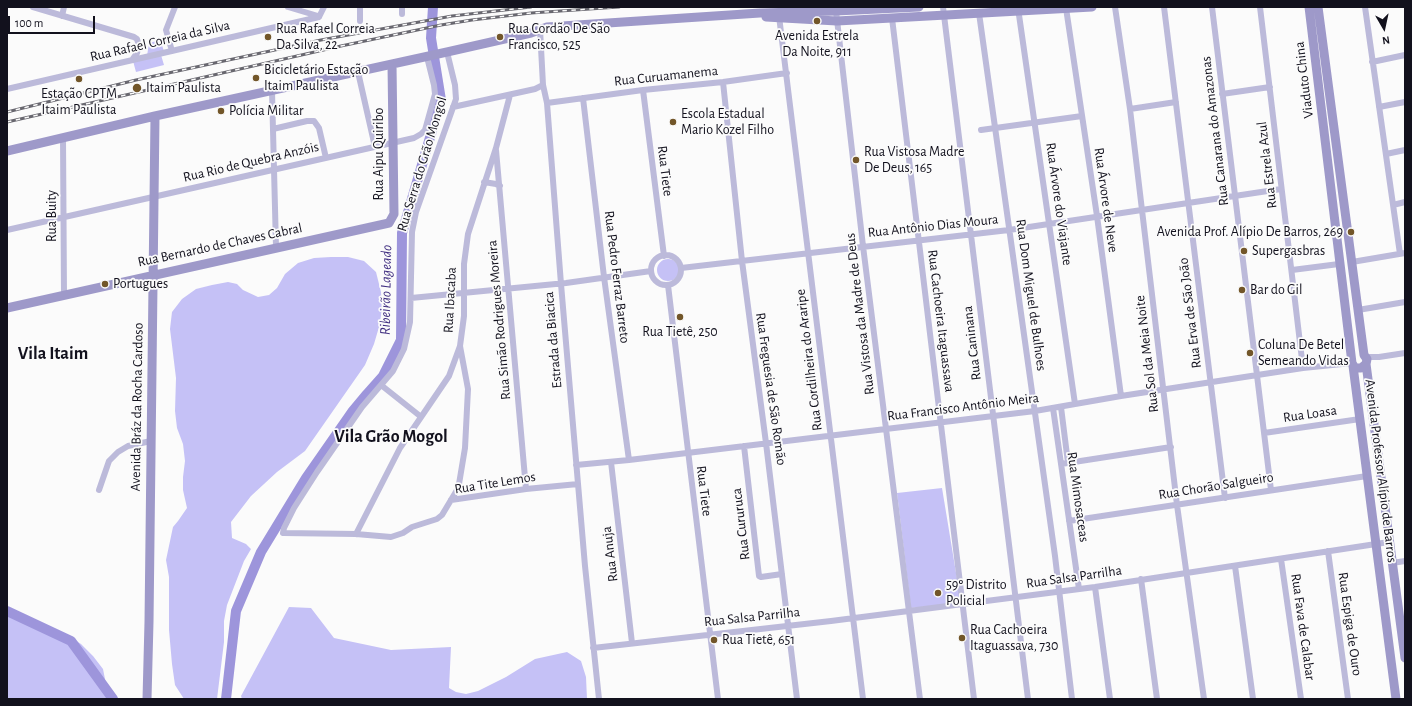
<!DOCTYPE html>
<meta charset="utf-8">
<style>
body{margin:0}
#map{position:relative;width:1412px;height:706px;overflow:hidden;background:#fbfbfb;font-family:"Alegreya Sans",sans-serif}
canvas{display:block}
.frame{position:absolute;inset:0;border:8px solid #12111d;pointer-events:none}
.north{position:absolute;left:1364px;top:8px;width:40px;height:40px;-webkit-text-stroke:3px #fbfbfb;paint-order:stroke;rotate:171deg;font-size:11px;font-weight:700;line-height:16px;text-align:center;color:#12111d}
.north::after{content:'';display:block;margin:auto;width:14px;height:18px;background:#12111d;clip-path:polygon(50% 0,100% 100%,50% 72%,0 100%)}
.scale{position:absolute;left:8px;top:16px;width:87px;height:18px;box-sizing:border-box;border:2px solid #12111d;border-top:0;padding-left:5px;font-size:12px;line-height:14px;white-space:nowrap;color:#12111d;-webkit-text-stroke:3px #fbfbfb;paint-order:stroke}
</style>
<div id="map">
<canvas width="1412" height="706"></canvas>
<div class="frame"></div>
<div class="north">N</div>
<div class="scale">100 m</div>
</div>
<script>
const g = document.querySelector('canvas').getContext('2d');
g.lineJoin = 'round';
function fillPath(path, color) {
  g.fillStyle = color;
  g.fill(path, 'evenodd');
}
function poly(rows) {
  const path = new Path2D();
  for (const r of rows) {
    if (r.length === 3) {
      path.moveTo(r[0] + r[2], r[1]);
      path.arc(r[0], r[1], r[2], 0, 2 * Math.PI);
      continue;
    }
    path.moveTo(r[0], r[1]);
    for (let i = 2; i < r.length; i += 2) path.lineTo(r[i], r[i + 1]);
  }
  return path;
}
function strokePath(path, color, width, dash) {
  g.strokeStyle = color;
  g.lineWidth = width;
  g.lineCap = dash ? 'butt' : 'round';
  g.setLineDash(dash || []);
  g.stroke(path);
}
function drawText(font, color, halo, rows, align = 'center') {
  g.font = font + ' "Alegreya Sans",sans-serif';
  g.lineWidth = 3.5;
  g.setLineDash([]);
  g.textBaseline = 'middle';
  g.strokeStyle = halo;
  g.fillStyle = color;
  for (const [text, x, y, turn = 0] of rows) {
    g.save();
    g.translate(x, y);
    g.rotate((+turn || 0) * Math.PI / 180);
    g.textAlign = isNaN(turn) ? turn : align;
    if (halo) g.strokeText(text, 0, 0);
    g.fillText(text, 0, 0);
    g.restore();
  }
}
const green = poly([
 [160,40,164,51,161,55,164,65,136,72,133,61,147,56,149,43],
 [331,257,348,257,364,261,376,272,381,292,382,310,379,327,374,344,365,365,305,451,277,472,251,496,231,522,232,538,246,544,251,549,244,561,227,605,224,621,224,642,217,699,184,699,175,685,172,664,169,630,169,577,166,560,173,527,178,521,187,508,183,490,183,477,185,461,183,444,177,428,175,411,176,378,170,329,172,312,182,299,196,289,212,285,228,282,237,284,243,290,258,297,269,295,277,288,285,274,298,263,314,258],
 [668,270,11],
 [942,488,961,603,911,608,897,493],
 [289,607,311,608,334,638,391,650,451,647,449,688,456,692,466,694,478,691,506,677,535,659,567,652,581,661,586,677,587,699,242,699,241,696],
 [7,610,45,631,67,635,81,644,93,656,103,669,109,699,7,699]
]);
const river = poly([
 [7,611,71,641,113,699],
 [226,699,236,611,261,552,306,478,352,412,367,394,383,376,401,340,402,233,441,100,431,38,433,7]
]);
const street = poly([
 [33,7,134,37,137,39,139,46,137,53,132,60],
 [288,7,318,16],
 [360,7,360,21],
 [402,7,402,14],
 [943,7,1028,699],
 [1115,7,1130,109,1177,505,1204,699],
 [1164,7,1225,498],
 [1212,7,1271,490],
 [1260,7,1303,368],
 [1365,7,1400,254],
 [1018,8,1075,404],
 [1066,8,1097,216,1121,396],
 [836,11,863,246,920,699],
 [979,13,1055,556,1072,699],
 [62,16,64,7],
 [779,16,863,699],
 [319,17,324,7],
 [892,18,974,699],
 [540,29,543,85,547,103,561,284,585,566,599,699],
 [172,51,166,30,175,7],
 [447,52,455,85,456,99,416,212,412,232,410,322,404,349,393,371,362,407,317,472,294,508,284,528,283,533,356,534,391,537,403,533,412,527,437,519,442,515,457,490,459,484,465,448,468,389,460,346],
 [1372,62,1405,55],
 [358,72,375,147],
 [723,82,742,261,766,443,797,699],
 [7,89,319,17],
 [643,90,664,256],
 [272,91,276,247],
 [1222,94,1270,87],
 [583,98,604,277,629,460],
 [547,103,643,90,723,82,787,73],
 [453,107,535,89,543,85],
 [1379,107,1405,102],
 [1130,109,1176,102],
 [273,129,307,121,314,121,319,128,326,158],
 [981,130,1082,116],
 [63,137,64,295],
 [496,150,526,489],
 [1386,154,1405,150],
 [484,182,496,184,500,186],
 [1393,205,1405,202],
 [7,230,414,138,421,134,425,130,435,94,434,85,427,57],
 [666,270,15],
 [1352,262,1405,253],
 [681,268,1009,230,1281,189],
 [1292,270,1339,264],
 [668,285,718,699],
 [411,298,566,283,651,271],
 [1358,310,1405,302],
 [1365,357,1379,357,1405,353],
 [381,385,420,416],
 [1061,407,1068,463],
 [1053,408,1079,589],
 [1264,433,1360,419],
 [744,446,759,576,761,577,782,574],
 [611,462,632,643],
 [1061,464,1171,447],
 [576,465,629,460,1035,411,1121,396,1303,368,1352,363],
 [99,490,109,461,118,452,128,446,151,441],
 [451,500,526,489,578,484],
 [1069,521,1367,476],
 [356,534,400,448,449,376,460,346,464,316,464,264,468,234,496,148,510,95],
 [1328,551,1348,699],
 [1281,559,1301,699],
 [1392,563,1405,561],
 [1235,566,1253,699],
 [1141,579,1157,699],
 [1095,587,1110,699],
 [593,648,831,621,1095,587,1389,542]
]);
const secondary = poly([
 [1309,7,1352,363,1355,368,1361,368,1366,364,1367,359,1364,355,1318,7],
 [766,17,837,21,1092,7],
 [7,151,155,116,447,52,531,33,547,27,760,13,836,11,919,7],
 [7,308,389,223,394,214,392,64],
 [1366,364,1405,658],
 [1353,366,1396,699],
 [147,699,149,622,155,116]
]);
const rail = poly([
 [7,112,136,80,321,40,452,16,531,7],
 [7,122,341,46,441,25,472,20,531,13,619,7]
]);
const markers = [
 [817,21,4,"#725629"],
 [268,37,4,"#725629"],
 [500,37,4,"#725629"],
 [256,78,4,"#725629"],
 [79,79,4,"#725629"],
 [137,88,5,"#725629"],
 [221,111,4,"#725629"],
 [673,122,4,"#725629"],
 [856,160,4,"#725629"],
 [1351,232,4,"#725629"],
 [1244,251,4,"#725629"],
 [105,284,4,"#725629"],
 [1242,290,4,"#725629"],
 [680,317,4,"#725629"],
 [1250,353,4,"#725629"],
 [938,593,4,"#725629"],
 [962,638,4,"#725629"],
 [714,640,4,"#725629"]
];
const poiNames = [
 ["Rua Rafael Correia",276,29],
 ["Da Silva, 22",276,45],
 ["Rua Cordão De São",508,29],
 ["Francisco, 525",508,45],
 ["Avenida Estrela",817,36,"center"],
 ["Da Noite, 911",817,52,"center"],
 ["Bicicletário Estação",264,70],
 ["Itaim Paulista",264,86],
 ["Itaim Paulista",146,88],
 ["Estação CPTM",79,94,"center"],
 ["Itaim Paulista",79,110,"center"],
 ["Polícia Militar",229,111],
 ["Escola Estadual",681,114],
 ["Mario Kozel Filho",681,130],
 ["Rua Vistosa Madre",864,152],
 ["De Deus, 165",864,168],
 ["Avenida Prof. Alípio De Barros, 269",1343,232,"right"],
 ["Supergasbras",1252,251],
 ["Portugues",113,284],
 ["Bar do Gil",1250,290],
 ["Rua Tietê, 250",680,332,"center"],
 ["Coluna De Betel",1258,345],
 ["Semeando Vidas",1258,361],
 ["59º Distrito",946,585],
 ["Policial",946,601],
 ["Rua Cachoeira",970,630],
 ["Itaguassava, 730",970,646],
 ["Rua Tietê, 651",722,640]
];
const streetNames = [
 ["Rua Rafael Correia da Silva",160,41,-13],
 ["Rua Curuamanema",666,76,-6],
 ["Viaduto China",1304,80,-97],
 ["Rua Canarana do Amazonas",1215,131,-97],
 ["Rua Aipu Quiribo",379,154,-90],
 ["Rua Rio de Quebra Anzóis",251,162,-13],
 ["Rua Serra do Grão Mongol",422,164,-73],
 ["Rua Estrela Azul",1267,165,-97],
 ["Rua Tiete",665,171,83],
 ["Rua Árvore de Neve",1106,200,82],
 ["Rua Árvore do Viajante",1059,204,82],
 ["Rua Buity",52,216,-90],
 ["Rua Antônio Dias Moura",933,226,-6],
 ["Rua Bernardo de Chaves Cabral",220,245,-12],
 ["Rua Pedro Ferraz Barreto",617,277,83],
 ["Rua Dom Miguel de Bulhoes",1031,295,82],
 ["Rua Ibacaba",450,300,-87],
 ["Rua Erva de São João",1190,313,-97],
 ["Rua Vistosa da Madre de Deus",860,314,-97],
 ["Rua Simão Rodrigues Moreira",499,320,-95],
 ["Rua Cachoeira Itaguassava",941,321,83],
 ["Estrada da Biacica",553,340,-95],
 ["Rua Caninana",972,343,-97],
 ["Rua Sol da Meia Noite",1147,354,-97],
 ["Rua Cordilheira do Araripe",809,360,-97],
 ["Rua Freguesia de São Romão",771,389,82],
 ["Avenida Bráz da Rocha Cardoso",137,407,-89],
 ["Rua Francisco Antônio Meira",963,407,-7],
 ["Rua Loasa",1310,414,-8],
 ["Avenida Professor Alípio de Barros",1381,471,83],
 ["Rua Tite Lemos",495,483,-9],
 ["Rua Chorão Salgueiro",1216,486,-9],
 ["Rua Tiete",704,491,83],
 ["Rua Mimosaceas",1078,497,82],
 ["Rua Cururuca",741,524,-97],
 ["Rua Anuja",610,554,-97],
 ["Rua Salsa Parrilha",1074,577,-8],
 ["Rua Salsa Parrilha",752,617,-6],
 ["Rua Espiga de Ouro",1350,624,82],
 ["Rua Fava de Calabar",1303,627,82]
];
const waterNames = [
 ["Ribeirão Lageado",386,290,-89]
];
const districtNames = [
 ["Vila Itaim",53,354],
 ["Vila Grão Mogol",391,437]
];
fillPath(green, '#c5c1f6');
strokePath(river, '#9d95db', 10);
strokePath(street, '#bcbada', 6);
strokePath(secondary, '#9e99c9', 9);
strokePath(rail, '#68676f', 3);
strokePath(rail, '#fbfbfb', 1.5, [4.5]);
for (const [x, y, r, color] of markers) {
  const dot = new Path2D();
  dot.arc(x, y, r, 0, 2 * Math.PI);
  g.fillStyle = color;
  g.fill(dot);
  strokePath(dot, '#fbfbfb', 1.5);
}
drawText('14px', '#12111d', '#fbfbfb', poiNames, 'left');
drawText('14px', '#12111d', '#fbfbfb', streetNames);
drawText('italic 15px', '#412f81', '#fbfbfb', waterNames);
drawText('bold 18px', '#12111d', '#fbfbfb', districtNames);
</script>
